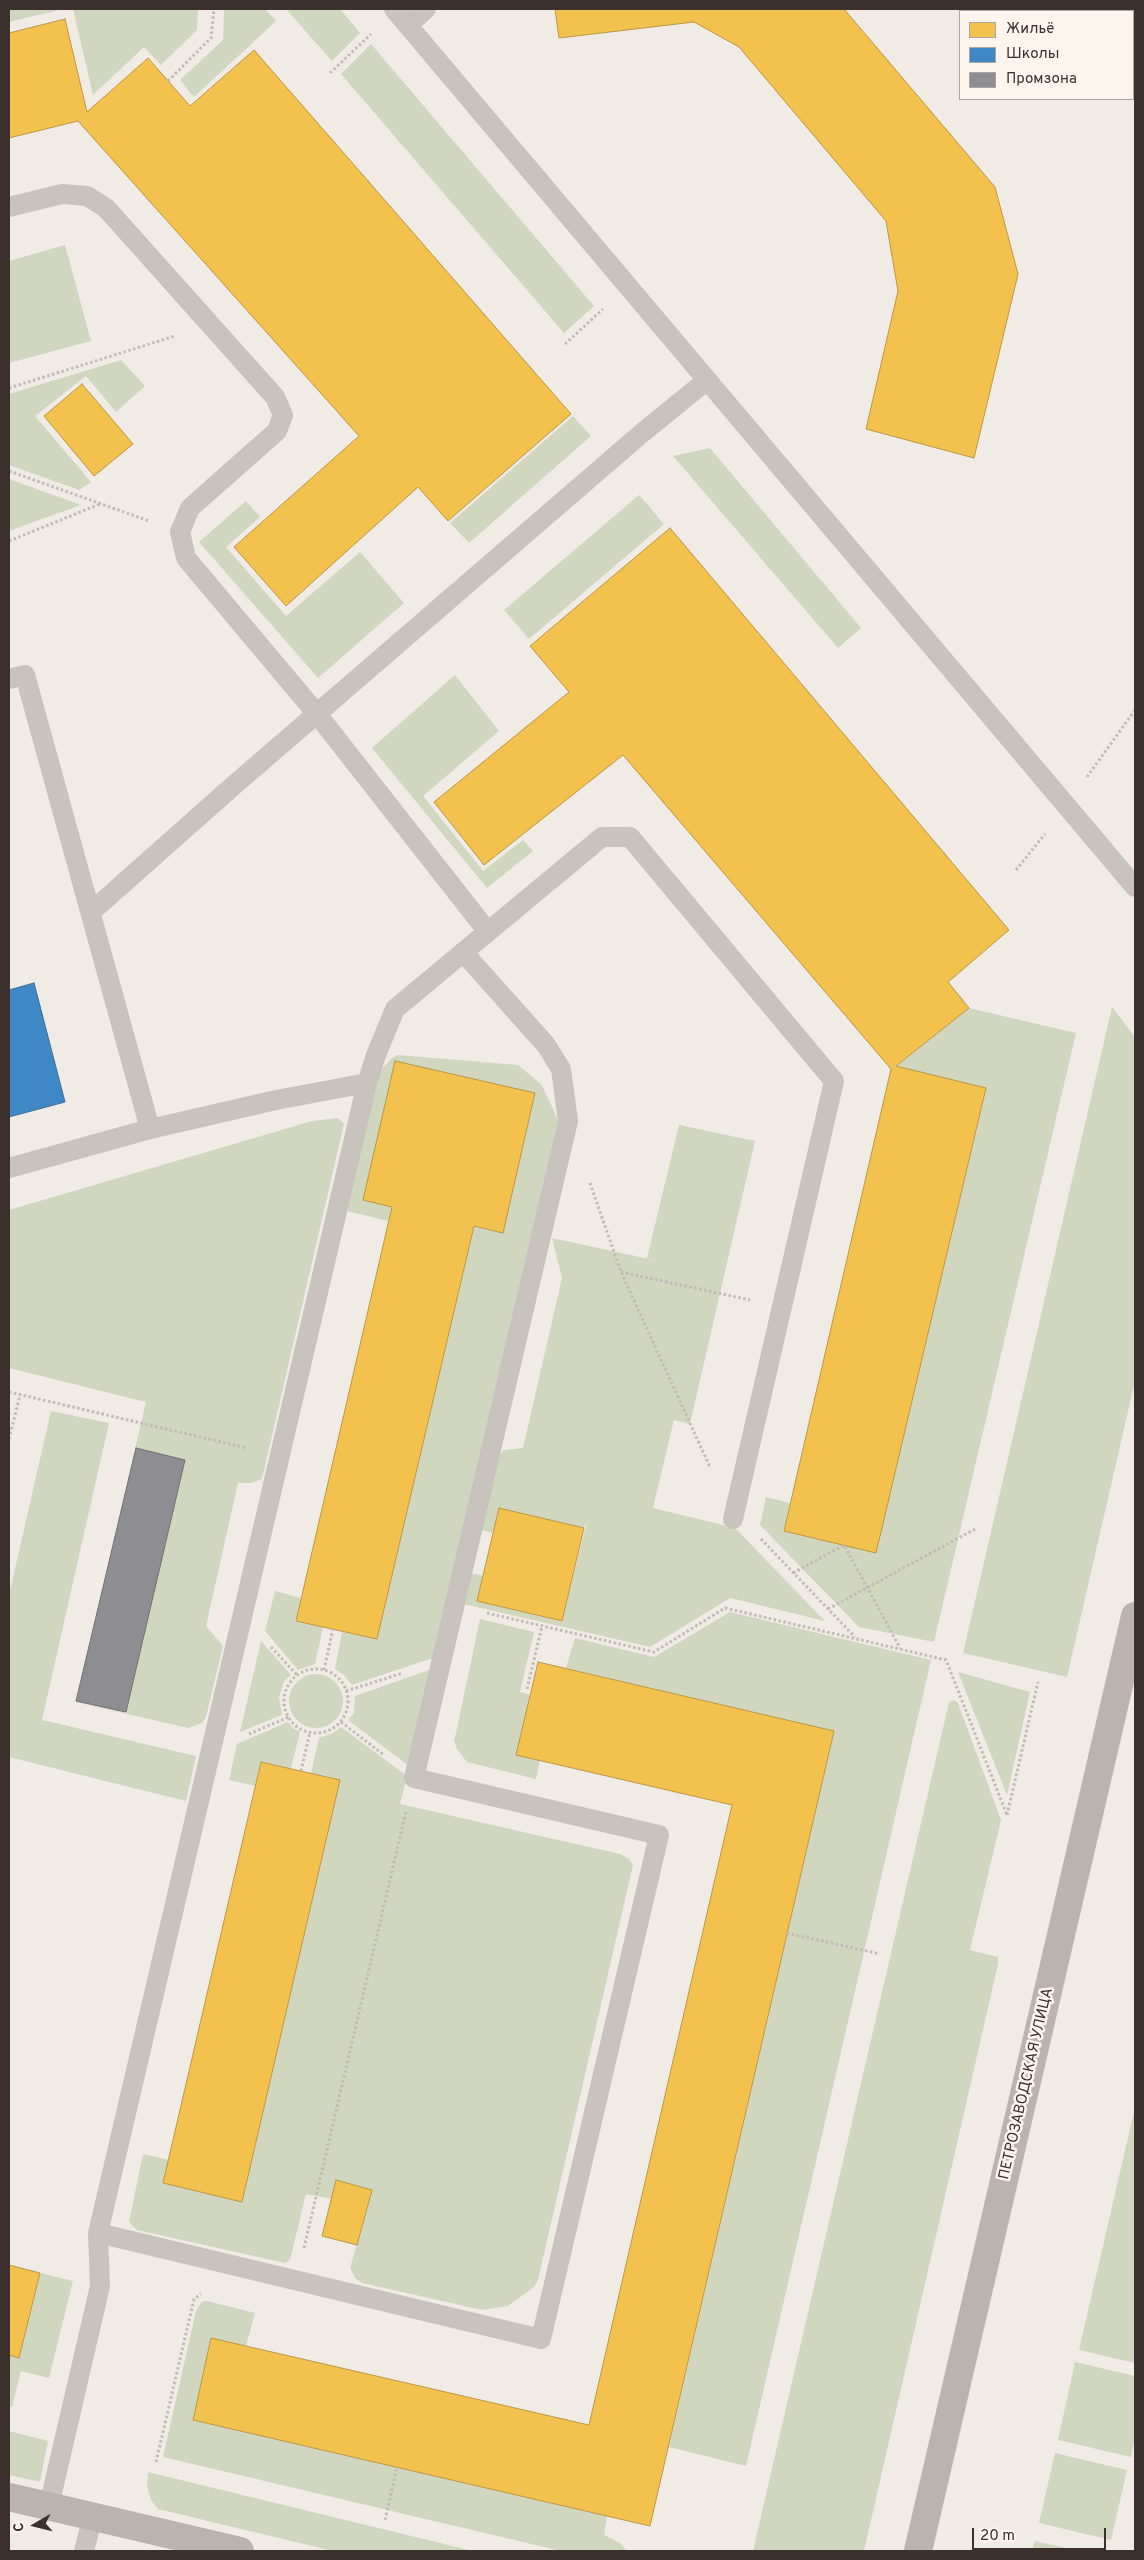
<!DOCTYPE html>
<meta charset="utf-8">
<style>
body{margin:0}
#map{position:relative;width:1144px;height:2560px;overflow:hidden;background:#f0ebe5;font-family:Overpass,sans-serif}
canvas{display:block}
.frame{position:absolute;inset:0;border:10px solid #3b302b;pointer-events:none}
.legend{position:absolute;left:959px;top:10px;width:175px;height:90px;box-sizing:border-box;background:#fbf5ee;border:1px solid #aea6a0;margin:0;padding:6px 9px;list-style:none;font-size:15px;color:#3b302b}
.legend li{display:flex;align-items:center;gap:10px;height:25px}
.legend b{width:25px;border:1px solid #aea6a0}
.north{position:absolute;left:10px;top:2500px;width:50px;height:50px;-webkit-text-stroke:4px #fbf5ee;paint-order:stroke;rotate:262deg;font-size:14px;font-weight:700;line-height:20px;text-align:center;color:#3b302b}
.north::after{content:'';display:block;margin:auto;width:18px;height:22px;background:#3b302b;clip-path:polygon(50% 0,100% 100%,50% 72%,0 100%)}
.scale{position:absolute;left:972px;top:2528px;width:134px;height:22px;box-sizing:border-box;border:2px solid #3b302b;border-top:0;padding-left:6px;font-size:15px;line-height:18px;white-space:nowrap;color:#3b302b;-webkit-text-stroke:4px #fbf5ee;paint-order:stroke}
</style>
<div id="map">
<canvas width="1144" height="2560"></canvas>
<div class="frame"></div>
<ul class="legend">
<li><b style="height:14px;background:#f2c14e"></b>Жильё</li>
<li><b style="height:14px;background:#3f88c5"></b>Школы</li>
<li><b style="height:14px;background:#8d8d92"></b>Промзона</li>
</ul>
<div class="north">С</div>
<div class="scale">20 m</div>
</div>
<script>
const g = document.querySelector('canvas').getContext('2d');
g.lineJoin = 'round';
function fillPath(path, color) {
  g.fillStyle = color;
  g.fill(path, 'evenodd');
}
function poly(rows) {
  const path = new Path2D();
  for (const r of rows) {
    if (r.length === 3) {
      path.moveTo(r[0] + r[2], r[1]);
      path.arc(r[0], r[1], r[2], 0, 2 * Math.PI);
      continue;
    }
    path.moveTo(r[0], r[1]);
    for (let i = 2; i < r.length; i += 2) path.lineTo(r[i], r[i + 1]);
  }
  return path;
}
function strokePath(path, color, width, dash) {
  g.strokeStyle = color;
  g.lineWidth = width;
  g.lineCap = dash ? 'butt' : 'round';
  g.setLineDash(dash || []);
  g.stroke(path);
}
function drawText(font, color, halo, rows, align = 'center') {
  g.font = font + ' Overpass,sans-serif';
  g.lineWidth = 5;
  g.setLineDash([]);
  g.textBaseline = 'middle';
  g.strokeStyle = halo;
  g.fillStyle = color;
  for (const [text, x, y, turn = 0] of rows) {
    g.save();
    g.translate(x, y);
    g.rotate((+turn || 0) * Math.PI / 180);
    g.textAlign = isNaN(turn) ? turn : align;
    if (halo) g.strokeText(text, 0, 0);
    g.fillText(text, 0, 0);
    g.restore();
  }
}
const green = poly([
 [9,9,63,9,9,22],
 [73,9,198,9,197,30,161,65,144,47,93,95],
 [224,9,265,9,276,21,194,97,180,80,223,40],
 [286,9,340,9,360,33,332,61],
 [371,44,594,306,564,333,341,74],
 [65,245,91,341,9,363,9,261],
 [121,360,145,386,116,412,86,376,35,416,91,482,79,490,9,465,9,394],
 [573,416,591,436,469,543,450,523],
 [710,448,861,628,838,648,673,456],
 [9,479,81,505,9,531],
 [639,495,664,524,529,639,504,610],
 [246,501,260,517,226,547,286,616,360,552,404,603,318,678,199,542],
 [455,675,499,731,423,796,483,871,523,840,533,851,487,888,372,748],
 [1112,1007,1135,1037,1135,1381,1067,1677,963,1653],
 [969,1008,1076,1033,934,1642,859,1627,760,1525,766,1497,790,1503,784,1531,876,1552,986,1089,896,1066],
 [398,1055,518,1065,542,1085,558,1120,433,1658,352,1685,344,1675,335,1669,342,1632,377,1639,474,1226,503,1232,535,1094,364,1200,392,1207,388,1221,347,1211,379,1072,392,1058],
 [338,1118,344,1124,262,1479,251,1483,238,1483,206,1626,223,1646,206,1717,202,1723,188,1728,76,1702,146,1402,9,1368,9,1210,312,1121],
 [679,1125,755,1141,690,1424,674,1420,653,1508,735,1528,825,1621,730,1598,650,1647,459,1603,466,1572,484,1576,478,1601,566,1623,562,1621,588,1518,584,1528,499,1508,493,1533,477,1529,496,1459,504,1450,523,1448,562,1278,552,1238,663,1262,647,1258],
 [51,1411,109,1423,42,1720,196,1756,186,1801,9,1757,9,1595],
 [275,1591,301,1598,296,1621,323,1627,315,1664,298,1670,265,1631],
 [730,1612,931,1660,746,2466,669,2447,834,1731,566,1668,575,1638,654,1657],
 [480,1619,534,1632,520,1692,530,1695,540,1760,536,1779,467,1762,457,1749,454,1741,456,1733],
 [261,1641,291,1675,284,1681,279,1697,282,1715,240,1732],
 [432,1669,409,1766,348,1720,354,1713,355,1696],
 [958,1672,1030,1692,1007,1795],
 [316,1701,27],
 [954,1700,958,1703,1001,1820,970,1950,998,1957,998,1964,864,2551,753,2551,949,1702],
 [288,1722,293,1728,300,1732,291,1768,261,1762,255,1786,229,1780,237,1744],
 [341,1727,407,1776,400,1804,620,1854,629,1859,633,1865,538,2280,534,2287,508,2306,482,2310,362,2283,355,2278,350,2268,372,2190,337,2180,332,2199,306,2194,290,2260,285,2263,137,2230,129,2222,143,2154,169,2160,163,2183,242,2202,340,1780,311,1773,319,1738,333,1733],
 [1135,2107,1135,2363,1079,2350],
 [40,2273,73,2281,49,2378,21,2371,12,2407,9,2406,9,2355,19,2358],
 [207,2301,255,2313,246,2346,211,2338,193,2420,607,2516,604,2535,620,2543,627,2551,561,2551,163,2457,196,2311,202,2302],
 [1075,2362,1135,2376,1135,2438,1131,2457,1058,2440],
 [9,2431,48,2441,40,2482,9,2475],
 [1055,2453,1127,2470,1111,2540,1039,2523],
 [148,2472,473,2551,333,2551,158,2509,151,2500,147,2486],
 [1035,2541,1079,2551,1032,2551]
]);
const homes = poly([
 [555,9,844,9,995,187,1018,274,974,458,866,429,898,291,886,221,739,47,694,22,559,38,555,9],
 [65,19,87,112,148,58,190,106,254,50,571,414,448,521,418,487,286,606,234,547,359,436,78,121,9,138,9,33,65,19],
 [82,384,133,444,94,476,44,416,82,384],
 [670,528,1009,930,948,982,969,1008,896,1066,986,1088,876,1553,784,1531,891,1069,623,755,484,865,434,802,569,692,530,646,670,528],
 [395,1061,535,1093,503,1233,474,1226,377,1639,296,1621,392,1207,363,1200,395,1061],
 [499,1508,584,1528,562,1621,477,1601,499,1508],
 [538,1662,834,1731,650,2526,193,2420,211,2338,589,2425,732,1805,516,1755,538,1662],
 [261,1762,340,1780,242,2202,163,2183,261,1762],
 [336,2180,372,2190,357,2245,322,2236,336,2180],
 [9,2265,40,2273,19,2358,9,2355,9,2265]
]);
const schools = poly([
 [34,983,65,1102,9,1117,9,990,34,983]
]);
const industry = poly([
 [136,1448,185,1460,126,1712,76,1701,136,1448]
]);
const path = poly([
 [330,73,371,34],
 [168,81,211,38,214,9],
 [565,344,603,309],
 [9,388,175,336],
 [9,471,149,521],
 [9,541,100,504],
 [1087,777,1135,710],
 [1016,870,1045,834],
 [590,1183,621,1272,710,1467],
 [621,1272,750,1300],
 [9,1392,247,1448],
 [9,1439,20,1395],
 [761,1539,855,1637],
 [793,1573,844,1545,900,1648],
 [828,1609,977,1528],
 [487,1613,654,1652,725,1608,946,1660,1007,1815],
 [271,1647,298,1676],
 [316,1701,32],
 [324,1670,333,1629],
 [527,1689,542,1626],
 [346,1691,403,1673],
 [341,1722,384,1755],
 [249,1734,289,1717],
 [301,1771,310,1732],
 [1007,1815,1038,1682],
 [787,1933,880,1954],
 [304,2248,406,1811],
 [156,2462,194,2299,201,2294],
 [385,2520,397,2468]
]);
const lane = poly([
 [394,9,1135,887],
 [408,25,426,9],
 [9,207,62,194,87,196,106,208,275,397,283,415,277,431,190,508,180,532,186,558,317,714,488,932],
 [9,679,25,675,150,1129],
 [91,912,233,786,642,433,706,381],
 [9,1168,150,1129,276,1100,367,1083],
 [98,2233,541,2339,659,1835,414,1778,568,1121,561,1069,546,1045,463,952],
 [49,2506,100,2286,98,2233,367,1083,376,1055,395,1009,602,837,630,837,834,1081,733,1519],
 [84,2551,93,2516]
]);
const secondary = poly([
 [9,2497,240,2551],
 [918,2551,1135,1616]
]);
const streetNames = [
 ["ПЕТРОЗАВОДСКАЯ УЛИЦА",1027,2084,-77]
];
fillPath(green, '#d1d6bf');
fillPath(homes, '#f2c14e');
strokePath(homes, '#bb9644', 1);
fillPath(schools, '#3f88c5');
strokePath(schools, '#3e6e97', 1);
fillPath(industry, '#8d8d92');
strokePath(industry, '#747173', 1);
strokePath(path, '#c2bbb6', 3, [2.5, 2.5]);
strokePath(lane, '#c9c3be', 20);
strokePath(secondary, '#bab3ae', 28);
drawText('15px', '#3b302b', '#fbf5ee', streetNames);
</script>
